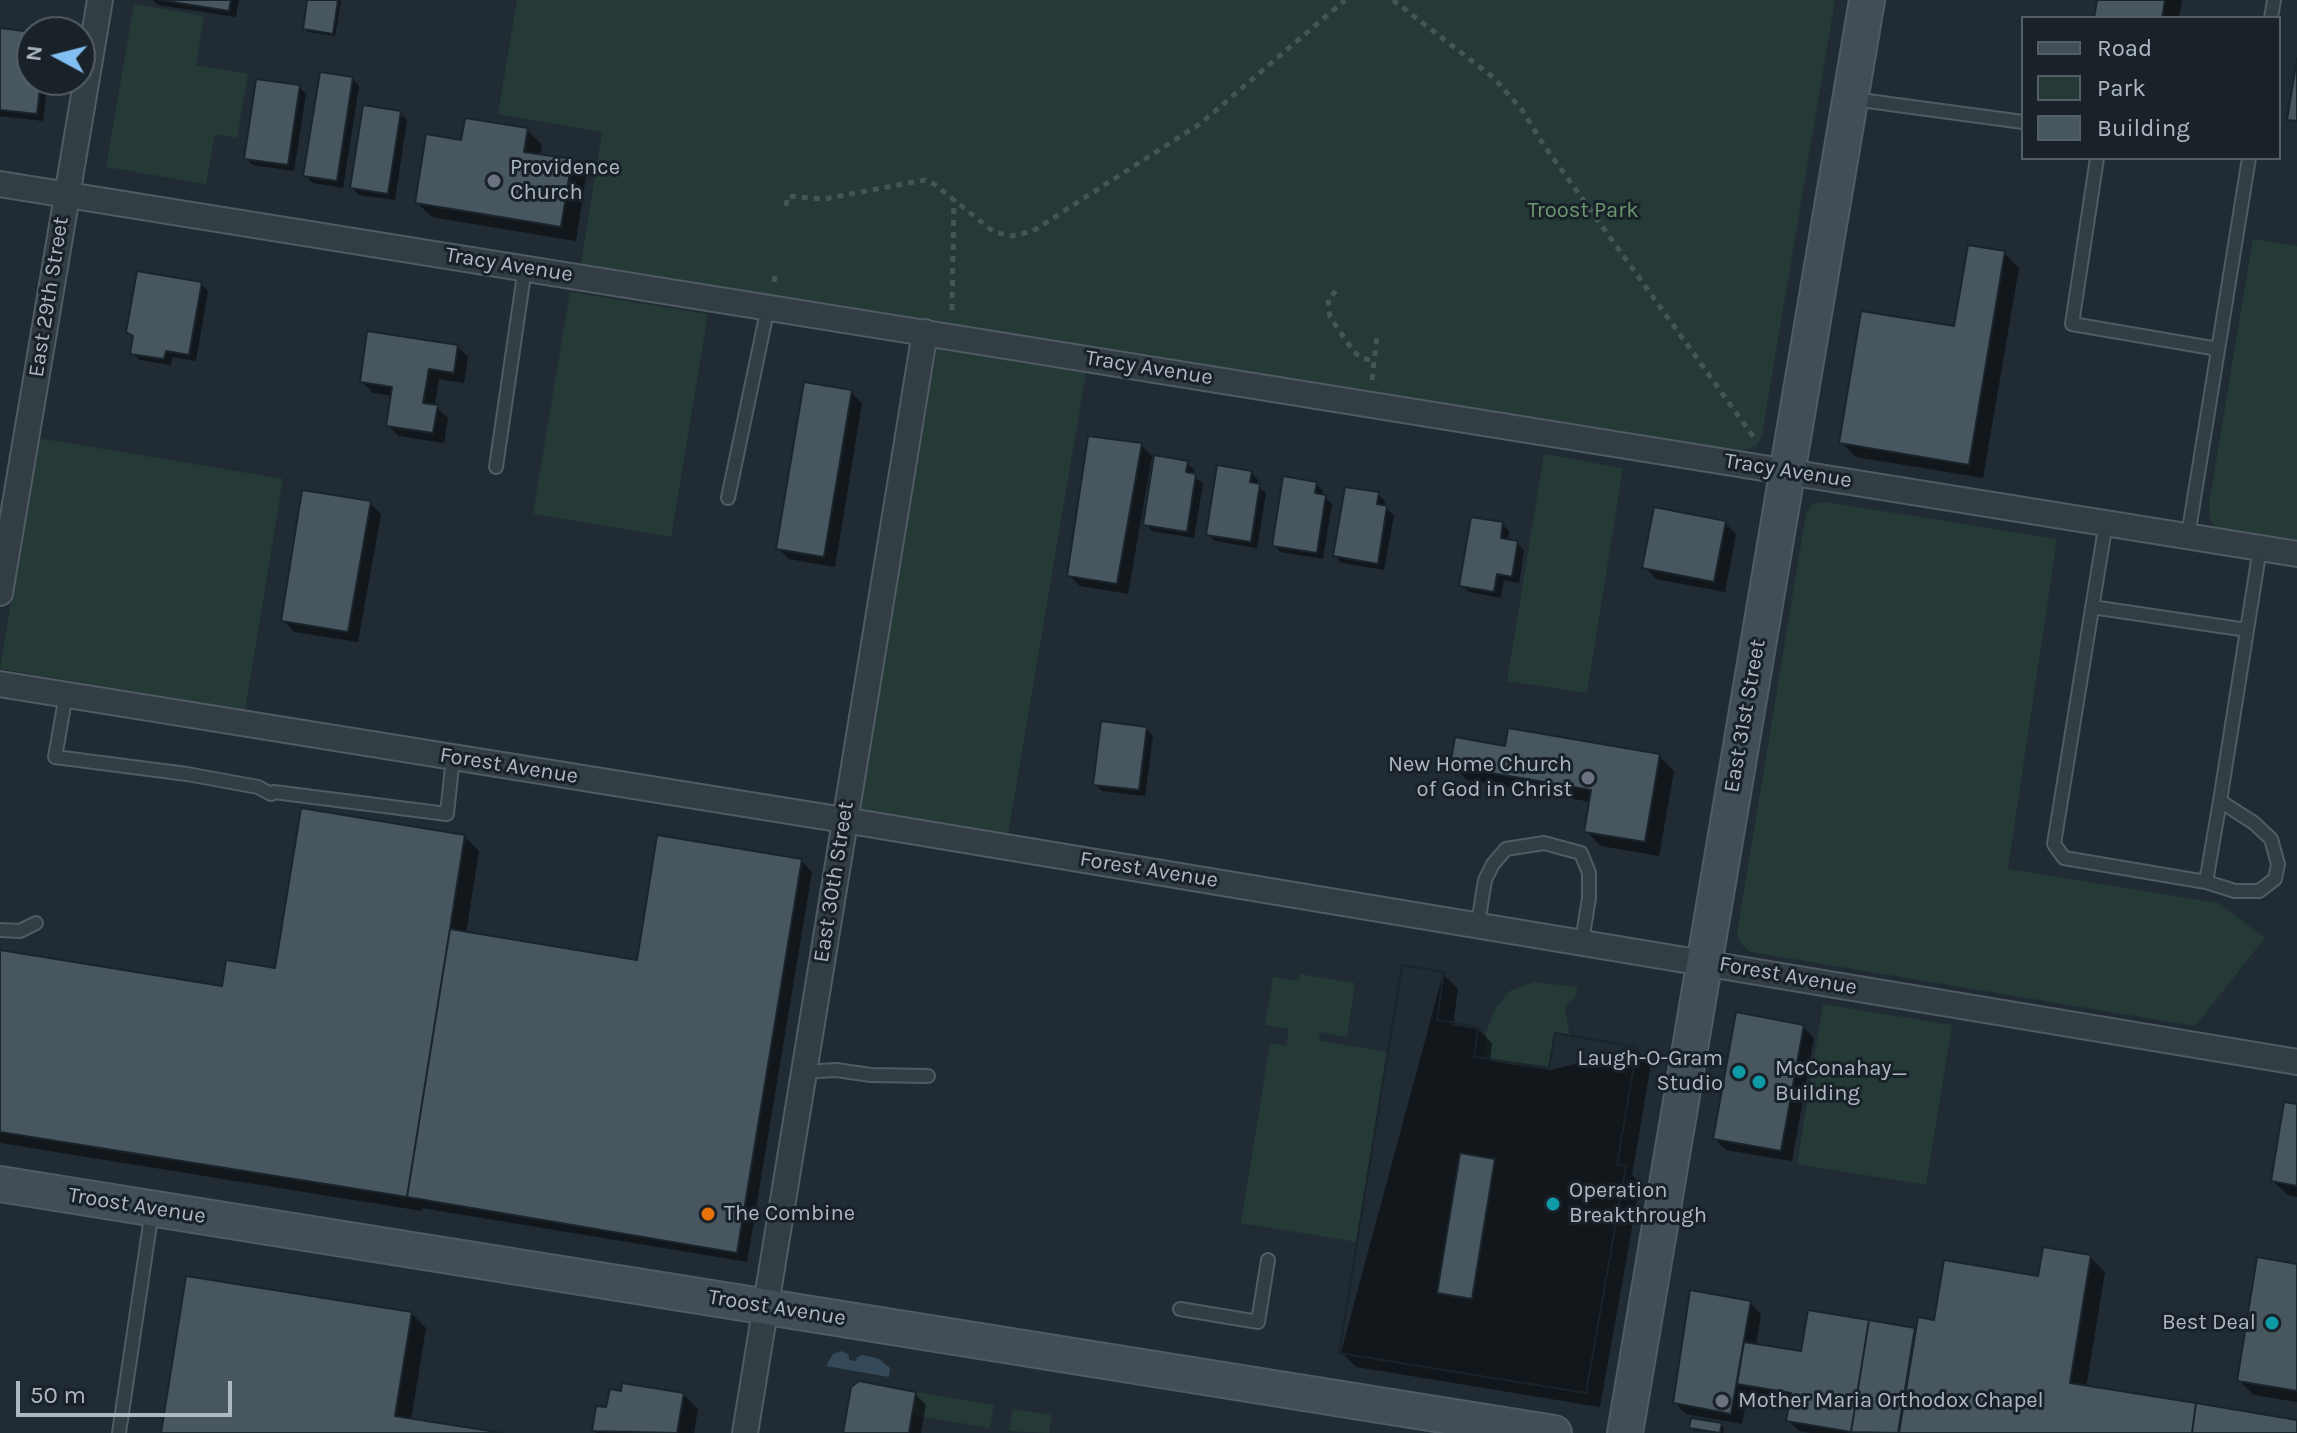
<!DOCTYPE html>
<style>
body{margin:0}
#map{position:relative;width:2297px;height:1433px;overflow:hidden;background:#202b34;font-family:Karla,sans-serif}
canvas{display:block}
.legend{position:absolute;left:2021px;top:16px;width:260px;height:144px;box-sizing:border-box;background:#192229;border:2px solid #545e66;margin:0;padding:10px 14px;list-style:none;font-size:24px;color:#adb8c2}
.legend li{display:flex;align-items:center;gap:16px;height:40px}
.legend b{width:40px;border:2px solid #545e66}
.north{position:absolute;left:16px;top:16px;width:80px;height:80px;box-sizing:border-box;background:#192229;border:2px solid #545e66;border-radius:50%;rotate:277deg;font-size:22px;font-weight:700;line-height:32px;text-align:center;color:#adb8c2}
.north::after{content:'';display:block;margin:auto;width:28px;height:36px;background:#82bef1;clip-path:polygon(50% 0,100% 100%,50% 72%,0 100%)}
.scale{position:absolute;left:16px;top:1381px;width:216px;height:36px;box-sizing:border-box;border:4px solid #adb8c2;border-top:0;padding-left:10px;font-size:24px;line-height:28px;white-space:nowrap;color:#adb8c2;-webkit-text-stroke:6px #192229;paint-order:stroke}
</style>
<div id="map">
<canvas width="2297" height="1433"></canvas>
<ul class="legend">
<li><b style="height:10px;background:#414d57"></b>Road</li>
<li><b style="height:22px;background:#253936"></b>Park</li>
<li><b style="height:22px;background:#485660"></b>Building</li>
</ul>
<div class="north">N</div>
<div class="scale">50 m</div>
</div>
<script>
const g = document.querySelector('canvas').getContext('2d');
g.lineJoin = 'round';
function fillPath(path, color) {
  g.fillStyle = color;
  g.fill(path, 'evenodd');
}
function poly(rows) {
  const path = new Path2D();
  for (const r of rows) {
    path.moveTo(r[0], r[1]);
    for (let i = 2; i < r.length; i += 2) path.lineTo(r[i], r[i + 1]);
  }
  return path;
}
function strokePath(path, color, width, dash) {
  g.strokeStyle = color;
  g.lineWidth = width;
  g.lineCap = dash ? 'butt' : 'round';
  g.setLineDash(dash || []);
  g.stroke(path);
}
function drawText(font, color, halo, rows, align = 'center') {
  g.font = font + ' Karla,sans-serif';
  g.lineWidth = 6;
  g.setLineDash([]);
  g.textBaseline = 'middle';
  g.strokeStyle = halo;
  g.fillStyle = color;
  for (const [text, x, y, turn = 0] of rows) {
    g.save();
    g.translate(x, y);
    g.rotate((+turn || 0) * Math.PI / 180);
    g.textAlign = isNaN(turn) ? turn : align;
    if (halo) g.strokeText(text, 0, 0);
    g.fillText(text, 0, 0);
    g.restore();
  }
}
const green = poly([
 [517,0,1835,0,1762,435,1757,446,1743,451,581,264,602,132,498,114],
 [134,4,204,16,196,65,248,74,237,138,215,134,206,184,106,167],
 [2253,239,2297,246,2297,540,2214,527,2210,518,2209,504],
 [570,292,708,314,671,537,533,514],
 [937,348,1086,373,1008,834,859,809],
 [38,438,283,479,245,710,0,669],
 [1544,454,1623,468,1587,693,1507,681],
 [1826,502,2057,539,2008,869,2219,903,2265,938,2195,1026,1751,952,1741,944,1737,933,1806,514,1813,504],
 [1300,974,1355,983,1347,1037,1320,1032,1319,1041,1387,1052,1356,1242,1241,1223,1270,1043,1286,1046,1289,1029,1265,1025,1273,977,1299,981],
 [1534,982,1578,987,1575,998,1567,1003,1565,1010,1570,1036,1555,1034,1549,1068,1484,1058,1486,1032,1496,1007,1510,991],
 [1823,1004,1952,1025,1926,1185,1797,1164],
 [916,1392,994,1405,990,1428,912,1415],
 [1013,1409,1052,1415,1049,1433,1009,1431]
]);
const water = poly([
 [841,1351,849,1355,849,1360,856,1361,857,1357,863,1355,879,1359,890,1368,889,1377,826,1366,833,1354]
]);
const shadow = poly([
 [153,0,239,0,236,17,158,5],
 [309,0,341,0,335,36,308,32,305,29],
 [2099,0,2182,0,2179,18,2096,18],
 [32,34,32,80,48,80,43,121,0,116,0,44],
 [352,79,359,86,343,188,313,183,306,176],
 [299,87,306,94,294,171,253,165,246,158],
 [400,113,407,120,395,200,359,195,352,188],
 [527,130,542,145,540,156,571,161,586,176,576,241,432,217,417,203,463,142],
 [2004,253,2019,268,1983,478,1856,457,1841,442,1956,329],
 [201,284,208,291,196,361,172,357,171,365,140,360,133,353],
 [457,346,468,357,464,383,439,379,435,406,448,418,444,443,399,436,388,425,393,396,373,393,362,382],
 [851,392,862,403,835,567,789,559,778,548],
 [1141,445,1152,456,1128,594,1080,586,1069,575],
 [1187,463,1194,470,1193,476,1203,483,1194,538,1152,531,1145,524],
 [1251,473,1258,480,1257,486,1266,493,1257,548,1215,541,1208,534],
 [1316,484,1323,491,1322,496,1332,504,1323,559,1281,552,1274,545],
 [1378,494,1385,501,1384,507,1394,515,1384,570,1342,563,1335,556],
 [370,503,381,514,358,642,294,632,283,620],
 [1725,523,1736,534,1725,592,1656,579,1645,567],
 [1502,524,1509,531,1508,541,1517,543,1524,550,1519,583,1504,580,1501,598,1469,592,1462,585],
 [1146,729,1153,736,1145,796,1102,791,1095,784],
 [1507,748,1659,756,1674,771,1659,856,1601,846,1586,831,1591,802,1467,780,1452,765],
 [464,836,479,851,466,934,638,963,801,860,812,872,747,1262,422,1208,422,1211,0,1143,0,952,224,988,277,970],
 [1443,974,1458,989,1453,1025,1478,1029,1492,1043,1490,1061,1551,1070,1636,1049,1651,1064,1632,1175,1640,1183,1600,1407,1356,1367,1341,1352],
 [1803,1027,1814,1038,1792,1161,1726,1150,1715,1139],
 [2297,1106,2297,1197,2288,1195,2273,1181],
 [2090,1257,2105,1272,2086,1388,2297,1422,2297,1433,1811,1433,1799,1431,1788,1420,1791,1402,1748,1394,1742,1424,1686,1414,1675,1403,1750,1303,1761,1314,1756,1346,1802,1354,1914,1330,1917,1333,1936,1322],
 [2297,1266,2297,1402,2254,1395,2239,1380],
 [411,1313,426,1328,411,1420,490,1433,163,1433],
 [683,1394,698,1409,694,1433,597,1433,594,1431,608,1410],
 [915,1394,926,1405,921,1433,845,1433],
 [1721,1425,1724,1428,1723,1433,1694,1431,1691,1428]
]);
const building = poly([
 [160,0,231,0,229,11,160,0],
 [307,0,338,0,333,34,303,29,307,0],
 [2097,0,2165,0,2162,18,2094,18,2097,0],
 [0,28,32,32,32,80,41,80,37,114,0,110,0,28],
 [2297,58,2297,121,2287,120,2297,58],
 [320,72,353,77,337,181,303,176,320,72],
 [256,79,300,85,288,165,244,159,256,79],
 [363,105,401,111,388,194,350,188,363,105],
 [465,118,528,128,524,152,572,159,561,227,415,203,426,134,461,140,465,118],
 [1968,245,2005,251,1969,465,1839,443,1861,311,1954,326,1968,245],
 [137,271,202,282,189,355,166,351,164,359,130,354,133,336,126,332,137,271],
 [367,331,458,345,454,373,429,369,423,403,438,405,433,433,386,426,392,387,360,382,367,331],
 [804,382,852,390,824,557,776,549,804,382],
 [1088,436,1142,443,1117,584,1067,576,1088,436],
 [1154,455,1188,461,1186,472,1196,474,1187,532,1143,525,1154,455],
 [1217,465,1252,471,1250,482,1260,484,1251,542,1206,535,1217,465],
 [1283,476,1317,482,1315,493,1326,495,1317,553,1272,546,1283,476],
 [1345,487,1379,492,1377,504,1387,506,1378,564,1333,556,1345,487],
 [302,490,371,501,348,632,281,621,302,490],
 [1654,507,1726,521,1714,582,1642,568,1654,507],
 [1471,517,1503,522,1501,538,1518,541,1512,577,1497,574,1494,592,1459,586,1471,517],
 [1101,721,1147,727,1139,790,1093,785,1101,721],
 [1508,728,1660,754,1645,842,1584,832,1591,790,1450,766,1455,737,1505,746,1508,728],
 [301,808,465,835,407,1197,0,1132,0,950,222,986,226,960,275,968,301,808],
 [657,835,802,859,737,1253,407,1197,450,929,637,960,657,835],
 [1402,965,1444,972,1437,1020,1478,1027,1474,1057,1549,1068,1555,1033,1637,1047,1617,1165,1626,1166,1586,1393,1339,1353,1402,965],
 [1460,1153,1495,1159,1472,1299,1437,1293,1460,1153],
 [1402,965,1444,972,1437,1020,1478,1027,1474,1057,1549,1068,1555,1033,1637,1047,1617,1165,1626,1166,1586,1393,1339,1353,1402,965],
 [1736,1012,1804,1025,1781,1151,1713,1139,1736,1012],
 [2284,1102,2297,1104,2297,1186,2271,1181,2284,1102],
 [2043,1247,2091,1255,2070,1383,2196,1403,2192,1433,1899,1433,1918,1317,1934,1320,1944,1260,2038,1276,2043,1247],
 [2257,1257,2297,1264,2297,1391,2237,1381,2257,1257],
 [186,1276,412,1312,395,1416,503,1433,161,1433,186,1276],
 [1690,1290,1751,1301,1731,1414,1673,1403,1690,1290],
 [1808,1310,1869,1320,1851,1432,1786,1421,1791,1393,1737,1384,1744,1342,1801,1351,1808,1310],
 [1869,1320,1915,1328,1898,1433,1851,1432,1869,1320],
 [859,1381,916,1392,909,1433,843,1433,851,1387,859,1381],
 [622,1383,684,1393,677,1433,592,1431,596,1406,606,1407,610,1389,621,1391,622,1383],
 [2196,1403,2297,1420,2297,1433,2192,1433,2196,1403],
 [1691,1418,1722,1423,1720,1433,1689,1428,1691,1418]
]);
const path = poly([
 [1393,0,1494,78,1522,110,1543,144,1755,439],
 [786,206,788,196,824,199,925,180,934,184,994,232,1011,236,1033,231,1201,123,1345,0],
 [774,282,776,271],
 [1336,291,1328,299,1330,317,1354,352,1362,358,1374,361],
 [952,310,954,200],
 [1372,380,1377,335]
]);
const service = poly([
 [2271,18,2274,0],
 [1853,99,2023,122],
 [2097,158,2072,324,2218,349],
 [496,467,525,268],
 [728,498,768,307],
 [2106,522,2054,844,2064,858,2206,882,2235,891,2259,891,2275,879,2278,864,2271,839,2254,823,2220,801,2260,548],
 [2188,536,2249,158],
 [2092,607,2247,630],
 [66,695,55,757,187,774,258,787,271,794,274,792,447,814,453,757],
 [2206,882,2220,801],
 [1478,924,1485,880,1493,864,1506,849,1544,843,1581,853,1589,873,1589,898,1582,941],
 [0,930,20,931,36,923],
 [804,1072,836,1070,871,1075,928,1076],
 [1180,1309,1258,1322,1268,1260],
 [119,1433,152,1211]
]);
const minor = poly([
 [0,184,2297,554],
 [0,593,100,0],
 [0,684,844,820,2297,1062],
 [745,1433,925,332]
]);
const secondary = poly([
 [0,1184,1554,1433],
 [1625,1433,1867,0]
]);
const markers = [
 [494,181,8,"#6b7280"],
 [1588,778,8,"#6b7280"],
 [1739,1072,8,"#0f9aa8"],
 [1759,1082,8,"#0f9aa8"],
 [1553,1204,8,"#0f9aa8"],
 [708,1214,8,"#e8710a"],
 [2272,1323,8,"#0f9aa8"],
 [1722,1401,8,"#6b7280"]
];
const poiNames = [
 ["Providence",510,168],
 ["Church",510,193],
 ["New Home Church",1572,765,"right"],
 ["of God in Christ",1572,790,"right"],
 ["Laugh-O-Gram",1723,1059,"right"],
 ["Studio",1723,1084,"right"],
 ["McConahay_",1775,1069],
 ["Building",1775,1094],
 ["Operation",1569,1191],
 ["Breakthrough",1569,1216],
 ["The Combine",724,1214],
 ["Best Deal",2256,1323,"right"],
 ["Mother Maria Orthodox Chapel",1738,1401]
];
const parkNames = [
 ["Troost Park",1583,211]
];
const streetNames = [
 ["Tracy Avenue",509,265,9],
 ["East 29th Street",49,297,-81],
 ["Tracy Avenue",1149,368,9],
 ["Tracy Avenue",1788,471,9],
 ["East 31st Street",1745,716,-80],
 ["Forest Avenue",509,766,9],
 ["Forest Avenue",1149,870,9],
 ["East 30th Street",834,882,-81],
 ["Forest Avenue",1788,976,10],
 ["Troost Avenue",137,1206,9],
 ["Troost Avenue",777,1308,9]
];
fillPath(green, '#253936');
fillPath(water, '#344a5a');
fillPath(shadow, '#0007');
fillPath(building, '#485660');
strokePath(building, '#1a242b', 2);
strokePath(service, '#505b63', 16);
strokePath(minor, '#505b63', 28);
strokePath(secondary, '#505b63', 38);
strokePath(path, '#435655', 5, [6, 6]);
strokePath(service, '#333d44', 12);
strokePath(minor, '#333d44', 24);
strokePath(secondary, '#414d57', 34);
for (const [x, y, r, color] of markers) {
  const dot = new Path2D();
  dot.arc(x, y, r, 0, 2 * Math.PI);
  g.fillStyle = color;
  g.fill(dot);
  strokePath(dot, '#192229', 3);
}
drawText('22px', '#adb8c2', '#192229', poiNames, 'left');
drawText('22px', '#6e9670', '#192229', parkNames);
drawText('22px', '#adb8c2', '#192229', streetNames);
</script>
